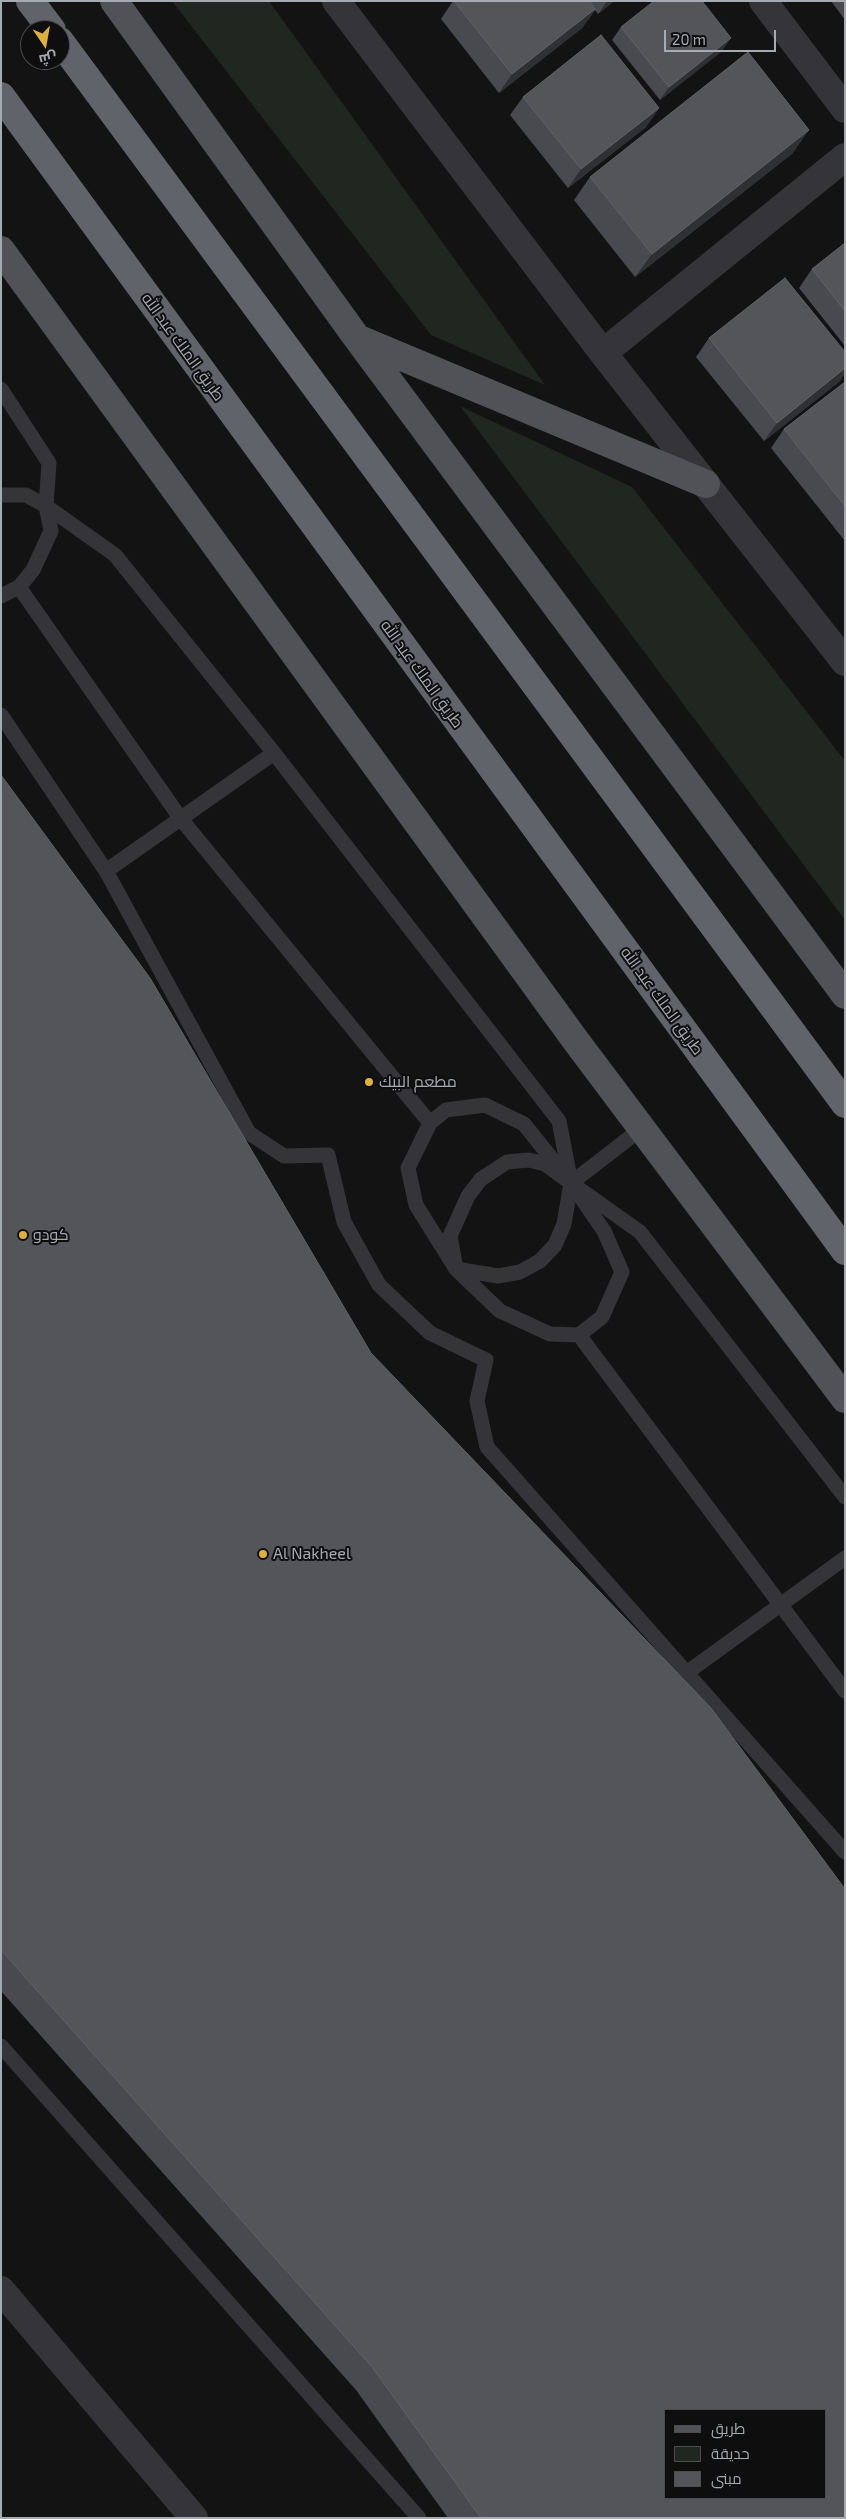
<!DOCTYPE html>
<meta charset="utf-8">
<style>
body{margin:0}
#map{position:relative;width:846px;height:2519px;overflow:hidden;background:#131314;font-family:"Exo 2",Cairo,sans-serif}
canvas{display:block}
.frame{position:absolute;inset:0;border:2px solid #a6aab3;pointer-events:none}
.legend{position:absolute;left:664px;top:2409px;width:162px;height:90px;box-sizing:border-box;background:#0e0e0f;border:1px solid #4b4c51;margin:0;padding:6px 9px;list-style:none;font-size:15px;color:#a6aab3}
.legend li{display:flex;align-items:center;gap:10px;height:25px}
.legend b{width:25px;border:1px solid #4b4c51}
.north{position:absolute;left:20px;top:20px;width:50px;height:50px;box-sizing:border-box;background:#0e0e0f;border:1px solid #4b4c51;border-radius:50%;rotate:168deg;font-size:14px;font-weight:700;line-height:20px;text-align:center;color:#a6aab3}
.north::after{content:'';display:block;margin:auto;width:18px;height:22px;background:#deb042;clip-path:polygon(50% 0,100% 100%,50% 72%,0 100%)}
.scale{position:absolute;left:664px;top:30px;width:112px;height:22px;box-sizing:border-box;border:2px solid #a6aab3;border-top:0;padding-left:6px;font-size:15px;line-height:18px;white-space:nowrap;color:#a6aab3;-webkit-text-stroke:4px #0e0e0f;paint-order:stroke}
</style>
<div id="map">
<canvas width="846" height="2519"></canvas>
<div class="frame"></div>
<ul class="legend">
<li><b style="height:6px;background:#515258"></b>طريق</li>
<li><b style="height:14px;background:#202721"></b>حديقة</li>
<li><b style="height:14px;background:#535559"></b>مبنى</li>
</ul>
<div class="north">ش</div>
<div class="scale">20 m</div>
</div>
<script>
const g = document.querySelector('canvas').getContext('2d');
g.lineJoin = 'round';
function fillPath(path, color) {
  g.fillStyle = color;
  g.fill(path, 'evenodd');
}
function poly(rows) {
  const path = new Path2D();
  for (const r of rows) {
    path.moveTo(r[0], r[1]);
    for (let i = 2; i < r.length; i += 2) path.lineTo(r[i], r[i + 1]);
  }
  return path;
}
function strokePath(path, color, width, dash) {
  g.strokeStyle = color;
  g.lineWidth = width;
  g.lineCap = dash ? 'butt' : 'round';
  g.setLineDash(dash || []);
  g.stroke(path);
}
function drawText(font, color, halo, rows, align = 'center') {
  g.font = font + ' "Exo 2",Cairo,sans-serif';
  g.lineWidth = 4;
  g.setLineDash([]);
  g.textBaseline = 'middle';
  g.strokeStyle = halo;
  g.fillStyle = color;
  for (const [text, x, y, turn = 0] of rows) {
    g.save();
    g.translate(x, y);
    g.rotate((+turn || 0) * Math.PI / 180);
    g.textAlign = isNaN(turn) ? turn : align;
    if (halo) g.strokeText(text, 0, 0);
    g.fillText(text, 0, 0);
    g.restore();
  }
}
const green = poly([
 [172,1,269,1,545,385,431,335],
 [460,406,632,487,845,761,845,920]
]);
const service = poly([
 [1,389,49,463,46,506,115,555,274,753,559,1121,571,1183,640,1232,845,1497],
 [1,495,26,495,46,506,51,531,33,570,19,587,1,596],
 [19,587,181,819,430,1123],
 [1,715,106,871,249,1133,284,1156,328,1155,344,1222,379,1285,430,1333,486,1360,477,1401,487,1447,845,1852],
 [106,871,274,753],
 [485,1105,524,1124,571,1183,604,1231,622,1272,602,1317,579,1335,550,1334,500,1311,456,1269,416,1205,408,1168,430,1123,446,1110,485,1105],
 [529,1160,545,1164,571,1183,564,1224,555,1245,540,1261,520,1272,498,1276,456,1269,450,1236,468,1196,481,1179,507,1162,529,1160],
 [571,1183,641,1129],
 [579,1335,845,1691],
 [685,1674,845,1558],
 [1,2046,419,2518]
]);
const minor = poly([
 [336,1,603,353,845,662],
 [763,1,845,109],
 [603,353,845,157],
 [1,2290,194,2518]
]);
const primary = poly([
 [114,1,357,338,845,995],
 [1,250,576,1041,845,1399],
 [359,339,706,484]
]);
const motorway = poly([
 [30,1,52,30],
 [60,41,845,1104],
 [1,96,845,1251]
]);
const wall = poly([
 [453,1,614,1,598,14,595,10,582,28,499,93,441,19],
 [831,1,845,1,845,20],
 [621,27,722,51,660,100,612,40],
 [523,97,659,108,646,127,568,188,510,115],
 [793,153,635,277,574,200,590,177],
 [845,243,845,346,799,288,812,269],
 [709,338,845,352,845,373,840,381,764,441,696,357],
 [845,382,845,541,771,448,784,429],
 [1,775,845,2518,448,2518,356,2390,1,1991]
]);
const shadedWall = poly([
 [607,1,614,1,598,14],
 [595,9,582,28,499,93,512,74],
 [731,38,722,51,660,100,669,87],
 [659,108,646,127,568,188,581,169],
 [809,130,793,153,635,277,652,254],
 [845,368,845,373,840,381,764,441,777,423]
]);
const building = poly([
 [454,1,589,1,595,9,512,74,454,1],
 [654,1,702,1,731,38,669,87,621,27,654,1],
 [601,35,659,108,581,169,523,97,601,35],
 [748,52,809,130,652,254,590,177,748,52],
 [845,243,845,311,812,269,845,243],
 [785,278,845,352,845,368,777,423,709,338,785,278],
 [845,382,845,506,784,429,845,382],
 [1,775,150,978,371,1353,711,1708,845,1889,845,2518,481,2518,372,2367,1,1950,1,775],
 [665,2410,825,2410,825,2498,665,2498,665,2410]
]);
const markers = [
 [369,1082,5,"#deb042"],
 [23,1235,5,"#deb042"],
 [263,1554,5,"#deb042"]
];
const streetNames = [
 ["طريق الملك عبد الله",183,347,54],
 ["طريق الملك عبد الله",422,674,54],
 ["طريق الملك عبد الله",662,1001,54]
];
const poiNames = [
 ["مطعم البيك",379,1082],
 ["كودو",33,1235],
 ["Al Nakheel",273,1554]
];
fillPath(green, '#202721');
strokePath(service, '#353539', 15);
strokePath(minor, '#353539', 28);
strokePath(primary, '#515258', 28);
strokePath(motorway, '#61636a', 28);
fillPath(wall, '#494a4f');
fillPath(shadedWall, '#2f3033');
fillPath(building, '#535559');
strokePath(building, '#606267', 1);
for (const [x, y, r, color] of markers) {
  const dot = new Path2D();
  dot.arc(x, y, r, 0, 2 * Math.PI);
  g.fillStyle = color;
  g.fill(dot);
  strokePath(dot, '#0e0e0f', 2);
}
drawText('16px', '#a6aab3', '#0e0e0f', streetNames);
drawText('16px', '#a6aab3', '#0e0e0f', poiNames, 'left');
</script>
